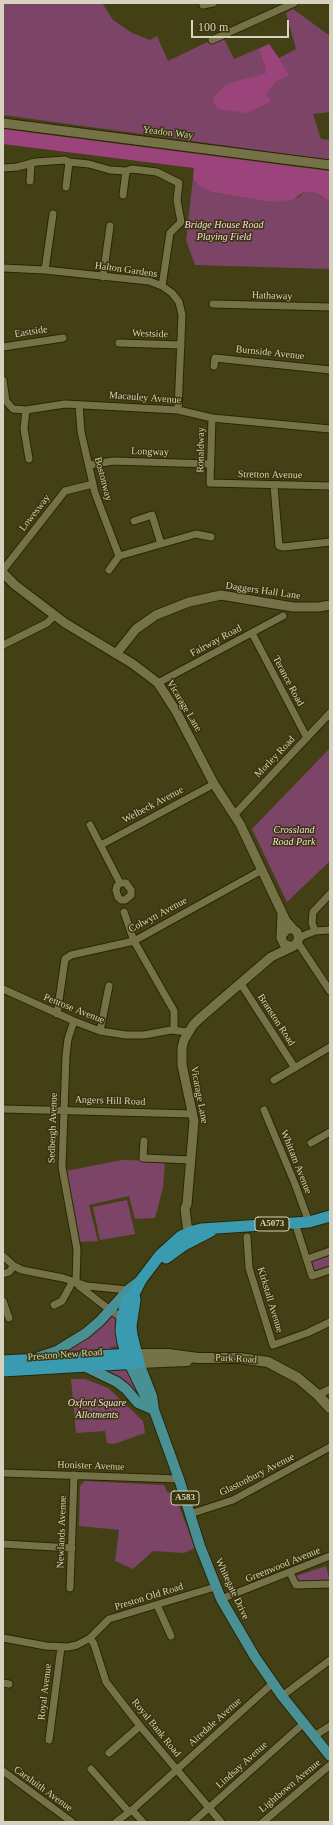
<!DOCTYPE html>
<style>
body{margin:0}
#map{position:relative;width:333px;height:1825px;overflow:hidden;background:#444016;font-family:Georgia,serif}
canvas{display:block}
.frame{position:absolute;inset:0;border:4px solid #d5d3bd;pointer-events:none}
.scale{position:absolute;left:191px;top:20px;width:98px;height:18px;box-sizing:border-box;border:2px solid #d5d3bd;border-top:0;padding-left:5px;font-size:12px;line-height:14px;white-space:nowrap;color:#d5d3bd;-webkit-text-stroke:3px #3a350a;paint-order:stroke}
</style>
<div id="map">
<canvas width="333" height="1825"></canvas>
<div class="frame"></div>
<div class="scale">100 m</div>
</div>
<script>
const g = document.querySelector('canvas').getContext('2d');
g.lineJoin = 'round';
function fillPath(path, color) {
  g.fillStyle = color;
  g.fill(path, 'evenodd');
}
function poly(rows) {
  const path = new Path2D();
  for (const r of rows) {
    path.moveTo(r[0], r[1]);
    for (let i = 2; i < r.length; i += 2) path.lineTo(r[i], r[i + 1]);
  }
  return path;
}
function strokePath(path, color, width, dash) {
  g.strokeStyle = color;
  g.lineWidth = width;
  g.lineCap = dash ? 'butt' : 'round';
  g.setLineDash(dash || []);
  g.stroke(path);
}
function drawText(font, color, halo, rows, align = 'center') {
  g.font = font + ' Georgia,serif';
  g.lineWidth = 3;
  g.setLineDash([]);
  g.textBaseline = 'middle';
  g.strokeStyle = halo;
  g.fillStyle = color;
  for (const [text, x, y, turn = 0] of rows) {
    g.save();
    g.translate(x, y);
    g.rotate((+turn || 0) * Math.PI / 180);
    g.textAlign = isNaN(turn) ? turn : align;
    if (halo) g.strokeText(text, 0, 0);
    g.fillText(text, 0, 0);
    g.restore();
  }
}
const green = poly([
 [3,3,102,3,113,20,132,33,150,40,157,36,168,61,222,35,234,59,269,44,279,58,296,49,286,13,293,9,330,36,330,112,313,114,321,139,330,140,330,160,3,115],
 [193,178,199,187,211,192,270,202,299,197,304,192,311,192,320,195,330,202,330,269,195,265,186,240],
 [330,748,330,861,287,902,252,829],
 [122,1160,165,1161,163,1188,155,1218,135,1219,129,1196,89,1205,98,1241,80,1242,66,1171],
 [127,1200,135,1234,100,1240,93,1207],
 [330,1251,330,1270,312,1276,307,1259],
 [112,1314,119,1319,122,1346,111,1347,110,1351,61,1354],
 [129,1363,145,1398,138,1403,103,1374,108,1364],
 [71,1379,85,1379,108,1388,143,1421,145,1433,114,1444,107,1443,105,1431,76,1433],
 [85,1481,164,1485,167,1492,174,1493,195,1548,184,1553,153,1551,133,1569,115,1561,119,1530,79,1526,80,1486],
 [326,1566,330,1582,299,1583,296,1576]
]);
const forest = poly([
 [269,44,288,73,288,76,275,82,266,94,271,102,246,113,218,109,214,104,213,98,226,85,243,79,265,74,266,69,259,49],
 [3,129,330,171,330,202,320,195,311,192,304,192,292,200,270,202,211,192,199,187,193,178,194,168,3,144]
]);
const minor = poly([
 [203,5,213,3],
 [212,40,294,3],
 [3,168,17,167,36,162,65,160,69,162,89,164,110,170,126,171,132,169,157,172,179,183,177,200,181,222,170,233,162,286],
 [30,181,31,163],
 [66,187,69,162],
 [123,195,126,171],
 [3,268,45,270,149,281,162,286,172,293,179,302,182,315,178,410],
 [45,270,53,214],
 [103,277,110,226],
 [213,304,330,307],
 [119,343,181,345],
 [3,347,63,338],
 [214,366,215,358,330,370],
 [3,380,6,401,13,409,26,410,65,404,178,410,212,418,330,429],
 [79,405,81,432,95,493,119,556,109,570],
 [26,410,24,429,29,459],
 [212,418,210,483,330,486],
 [89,465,113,461,211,464],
 [274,486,279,546,284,547,330,542],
 [134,521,152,515,161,544],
 [119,556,196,534,211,537],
 [3,570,65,491,93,484],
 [252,633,307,738],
 [3,645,47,623,55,615],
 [158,683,283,616],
 [234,815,330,713],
 [90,825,120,883,126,883,131,890,131,895,125,900,121,900,118,897,116,890,117,886,120,883],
 [101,845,214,784],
 [124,912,134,941,174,1011,174,1030],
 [315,931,312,923,313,912,330,894],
 [300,937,315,931,330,930],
 [298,943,330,991],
 [241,984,295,1068],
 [3,989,74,1021,100,1031,126,1035,144,1035,171,1030,188,1032],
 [57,1014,65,959,71,955,134,941,262,870],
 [74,1021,68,1039,66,1056,62,1167,77,1249,76,1283],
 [100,1031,109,986],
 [274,1080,330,1047],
 [3,1109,193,1114],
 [264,1110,295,1184,309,1222],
 [144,1141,143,1158,191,1160],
 [311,1143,330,1132],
 [295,1223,312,1276,330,1270],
 [247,1237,249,1268,273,1345,307,1333,330,1322],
 [3,1256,14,1266,22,1270,63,1278,87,1286,128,1290],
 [307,1259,330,1251],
 [3,1274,9,1272,14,1266],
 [79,1286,110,1310,122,1318,126,1318],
 [3,1301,9,1318],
 [54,1305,62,1301,73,1281],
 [318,1395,330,1389],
 [3,1473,179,1479],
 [190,1514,233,1500,330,1447],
 [3,1544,72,1548],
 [290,1573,296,1585,330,1584],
 [70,1588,74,1475],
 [221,1599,330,1556],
 [157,1605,171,1636],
 [3,1638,46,1646,68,1647,77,1645,90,1638,109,1619,215,1587],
 [90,1638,94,1644,106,1682,140,1726,221,1822],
 [3,1683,9,1684],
 [282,1696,330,1660],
 [314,1736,330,1726],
 [49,1740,61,1647],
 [109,1753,140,1726],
 [91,1769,129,1812],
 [3,1771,72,1822],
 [132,1810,143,1822],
 [116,1822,132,1810,273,1683],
 [193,1822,304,1723],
 [263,1822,330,1765]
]);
const tertiary = poly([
 [3,123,330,165],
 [3,573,15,585,65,623,133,664,158,683,176,711,214,784,240,824,286,921,293,929],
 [116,654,136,629,156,615,189,602,221,595,293,607,319,607,330,605],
 [282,935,287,929,293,929,297,932,299,939,294,946,289,946,284,944,281,938,282,914],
 [189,1240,185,1209,187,1204,194,1121,182,1065,182,1048,184,1040,193,1025,199,1019,271,957,292,947]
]);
const secondary = poly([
 [136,1354,168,1354,198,1358,239,1358,268,1362,298,1378,318,1395,330,1408],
 [139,1363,187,1361]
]);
const primary = poly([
 [39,1357,57,1351,86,1333,100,1321,128,1290,141,1280],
 [129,1363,147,1400],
 [139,1363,152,1396,154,1410,179,1479,200,1546,221,1599,255,1657,282,1696,330,1756],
 [84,1366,117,1382,126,1389,138,1403,154,1410]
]);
const trunk = poly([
 [166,1258,184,1245,211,1231],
 [3,1361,133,1354],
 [129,1363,123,1343,121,1331,122,1318,127,1299,134,1294,141,1280,160,1255,181,1236,193,1231,201,1229,309,1222,330,1216],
 [3,1371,139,1363,132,1335,131,1326,135,1300,134,1294]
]);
const shields = [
 [272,1224,34],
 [185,1498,28]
];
const shieldNames = [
 ["A5073",272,1224],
 ["A583",185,1498]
];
const streetNames = [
 ["Yeadon Way",168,133,7],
 ["Halton Gardens",126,270,8],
 ["Hathaway",272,296,2],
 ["Eastside",31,332,-9],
 ["Westside",150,334,2],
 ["Burnside Avenue",270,353,6],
 ["Macauley Avenue",145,398,4],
 ["Ronaldway",201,450,-89],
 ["Longway",150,452,2],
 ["Stretton Avenue",270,475,1],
 ["Bostonway",103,479,75],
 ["Lowesway",35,513,-52],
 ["Daggers Hall Lane",263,591,8],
 ["Fairway Road",216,641,-28],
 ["Terance Road",288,681,62],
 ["Vicarage Lane",184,706,59],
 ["Morley Road",275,757,-46],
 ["Welbeck Avenue",153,805,-28],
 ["Colwyn Avenue",158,915,-28],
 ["Penrose Avenue",74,1009,22],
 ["Branston Road",276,1020,57],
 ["Vicarage Lane",199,1095,79],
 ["Angers Hill Road",110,1101,2],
 ["Sedbergh Avenue",53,1128,-88],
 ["Whittam Avenue",296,1162,68],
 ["Kirkstall Avenue",270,1300,73],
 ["Preston New Road",65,1355,-4],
 ["Park Road",236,1359,3],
 ["Honister Avenue",91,1466,2],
 ["Glastonbury Avenue",257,1475,-27],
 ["Newlands Avenue",62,1532,-88],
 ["Greenwood Avenue",283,1565,-22],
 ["Whitegate Drive",232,1589,65],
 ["Preston Old Road",149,1597,-17],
 ["Royal Avenue",45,1692,-83],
 ["Airedale Avenue",215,1722,-42],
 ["Royal Bank Road",156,1728,51],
 ["Lindsay Avenue",242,1765,-42],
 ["Lightbown Avenue",290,1786,-40],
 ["Carsluith Avenue",43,1789,36]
];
const parkNames = [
 ["Bridge House Road",224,225],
 ["Playing Field",224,237],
 ["Crossland",294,830],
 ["Road Park",294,842],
 ["Oxford Square",97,1403],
 ["Allotments",97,1415]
];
fillPath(green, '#7c4467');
fillPath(forest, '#9a447b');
strokePath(minor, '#292606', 9);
strokePath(tertiary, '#292606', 11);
strokePath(secondary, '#292606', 12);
strokePath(primary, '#292606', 12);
strokePath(trunk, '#292606', 13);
strokePath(minor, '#767248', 7);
strokePath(tertiary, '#767248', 9);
strokePath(secondary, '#767248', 10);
strokePath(primary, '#499095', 10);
strokePath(trunk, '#3a9aaf', 11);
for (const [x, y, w] of shields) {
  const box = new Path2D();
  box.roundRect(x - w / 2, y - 7, w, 14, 3);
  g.fillStyle = '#3a350a';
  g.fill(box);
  strokePath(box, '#d5d3bd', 1);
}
drawText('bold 9px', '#d5d3bd', null, shieldNames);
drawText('10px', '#d5d3bd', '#3a350a', streetNames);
drawText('italic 10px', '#f3dae8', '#3a350a', parkNames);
</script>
